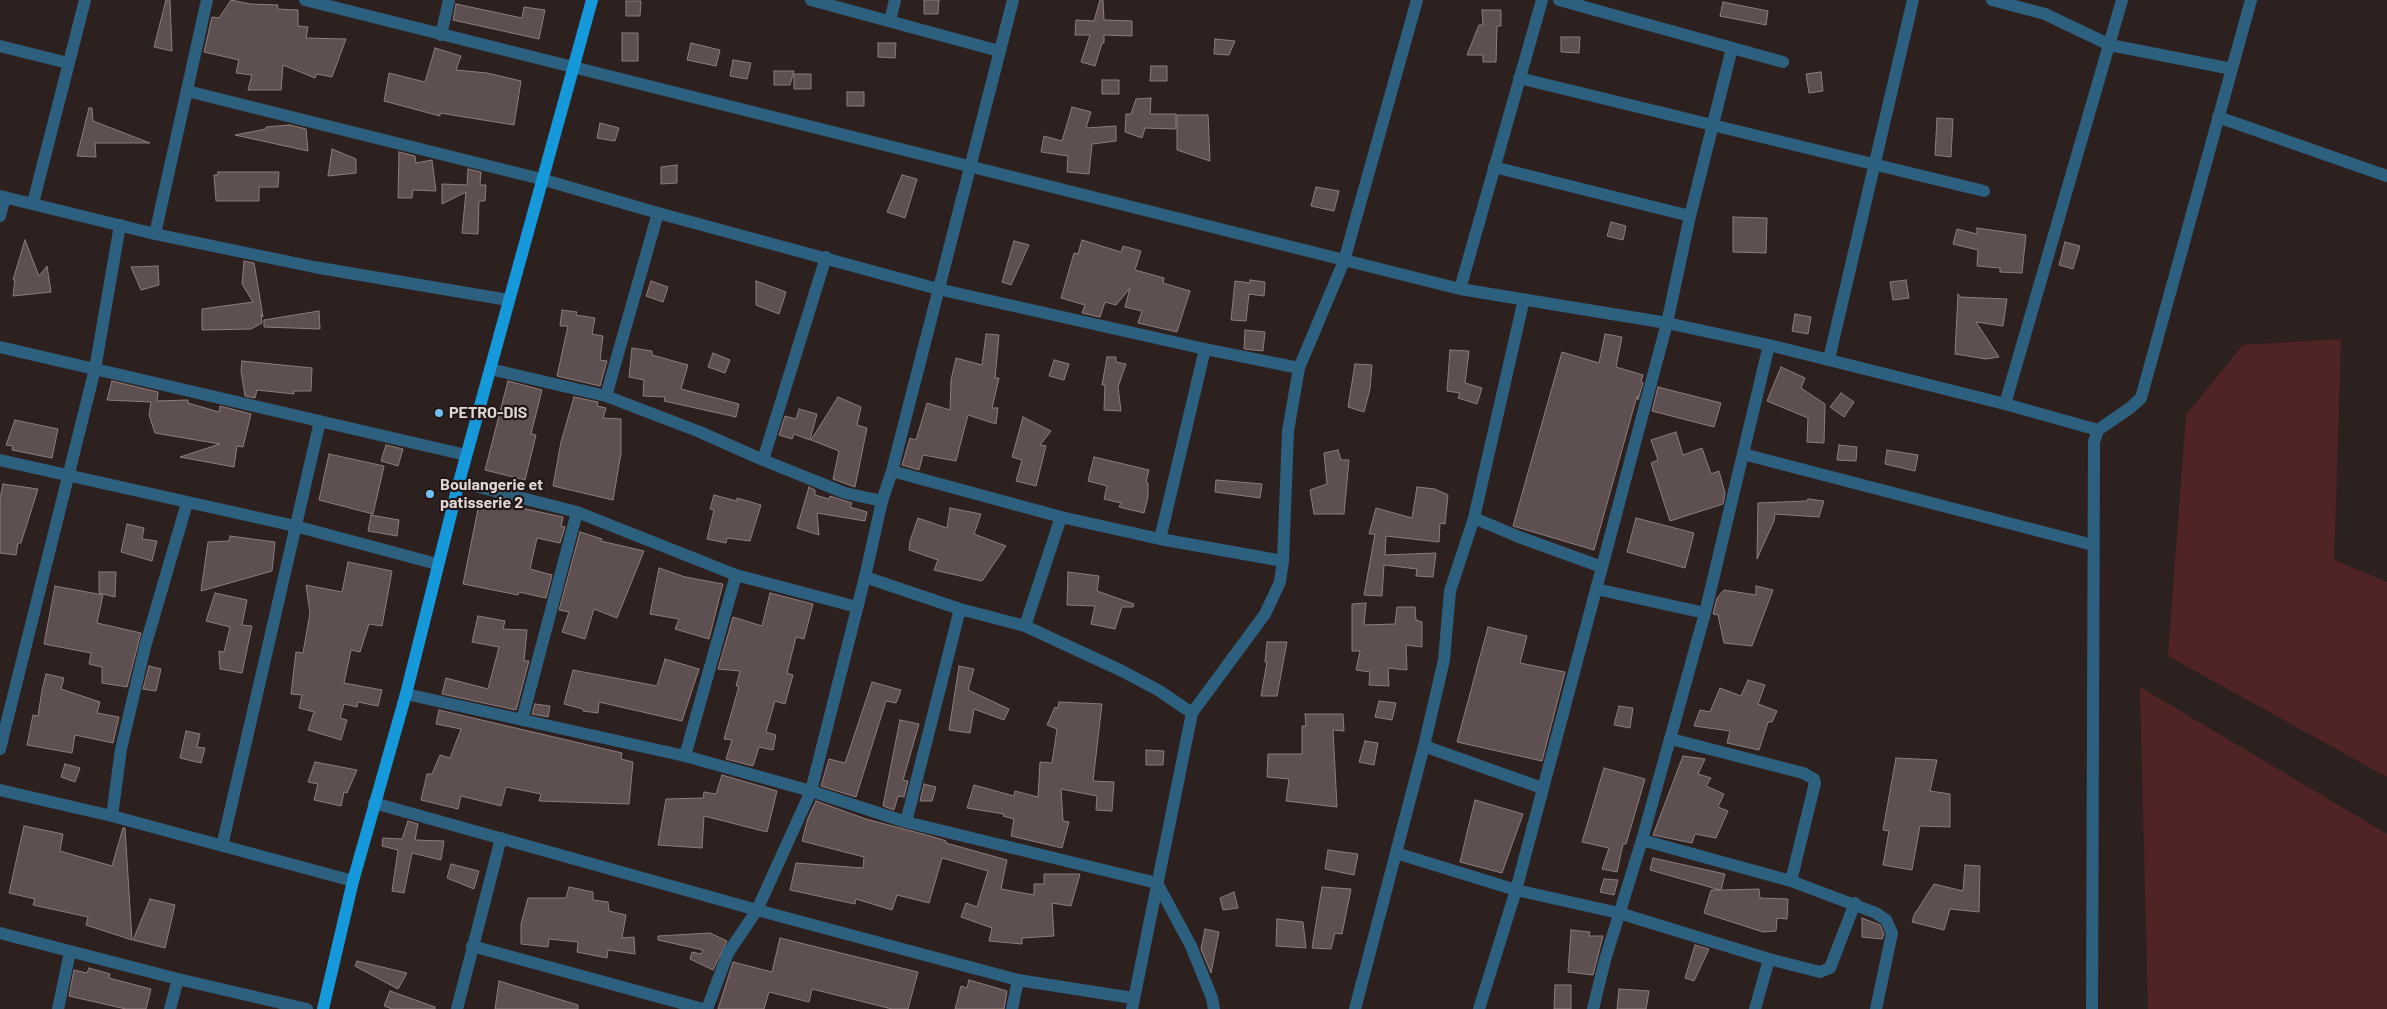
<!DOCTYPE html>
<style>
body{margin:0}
canvas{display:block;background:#2d2120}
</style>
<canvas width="2387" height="1009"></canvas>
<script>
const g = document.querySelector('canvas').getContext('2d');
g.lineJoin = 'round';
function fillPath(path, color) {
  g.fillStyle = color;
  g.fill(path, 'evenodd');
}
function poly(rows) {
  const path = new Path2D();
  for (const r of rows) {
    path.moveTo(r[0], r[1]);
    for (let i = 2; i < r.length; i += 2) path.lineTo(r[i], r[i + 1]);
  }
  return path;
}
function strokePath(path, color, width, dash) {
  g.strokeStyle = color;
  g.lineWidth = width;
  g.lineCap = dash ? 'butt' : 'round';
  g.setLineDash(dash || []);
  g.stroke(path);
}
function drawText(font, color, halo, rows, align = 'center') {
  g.font = font + ' Barlow,sans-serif';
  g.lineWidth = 4.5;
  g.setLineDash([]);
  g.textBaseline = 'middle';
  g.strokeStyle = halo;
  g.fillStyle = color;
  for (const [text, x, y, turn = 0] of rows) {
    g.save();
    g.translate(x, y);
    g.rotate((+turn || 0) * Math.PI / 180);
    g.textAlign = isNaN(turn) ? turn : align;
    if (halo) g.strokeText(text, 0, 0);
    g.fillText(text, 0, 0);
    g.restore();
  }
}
const green = poly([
 [2341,339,2334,560,2387,582,2387,777,2168,656,2186,415,2243,345],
 [2140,687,2387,834,2387,1009,2148,1009]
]);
const building = poly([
 [166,0,170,0,172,51,154,47,166,0],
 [231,0,250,4,278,5,277,9,298,10,298,26,308,27,306,38,346,39,332,77,317,74,315,78,283,65,281,90,248,90,252,75,236,73,239,60,204,52,212,17,219,18,231,0],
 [924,0,939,0,938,14,924,14,924,0],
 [1100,0,1103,0,1104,20,1132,21,1132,36,1104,35,1104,43,1102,43,1095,66,1081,62,1090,35,1075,35,1076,20,1094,21,1100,0],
 [626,1,641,1,640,16,626,16,626,1],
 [1723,2,1768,11,1766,25,1720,16,1723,2],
 [456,4,522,18,524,7,545,10,539,39,453,20,456,4],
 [1482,10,1501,10,1501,26,1497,26,1496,62,1483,62,1483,55,1467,55,1479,25,1483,25,1482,10],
 [622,33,638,33,638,61,622,61,622,33],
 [1561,37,1580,37,1579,53,1561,52,1561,37],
 [1215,39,1235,41,1229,55,1214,54,1215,39],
 [691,43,720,50,716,66,687,60,691,43],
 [878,43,896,43,895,58,878,57,878,43],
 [435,48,461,56,456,70,487,73,521,81,514,125,440,113,440,116,384,101,389,73,425,82,435,48],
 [733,60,751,63,747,79,730,76,733,60],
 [1151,66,1167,66,1167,81,1150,81,1151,66],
 [774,71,794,71,790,85,774,85,774,71],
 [1821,72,1823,91,1809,93,1806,74,1821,72],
 [794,74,811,74,811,89,794,89,794,74],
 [1102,80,1119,80,1119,94,1102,94,1102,80],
 [847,92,864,92,864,106,847,106,847,92],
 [1151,98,1150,114,1176,114,1176,129,1145,128,1142,138,1125,132,1126,114,1131,114,1136,99,1151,98],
 [1072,107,1091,112,1086,128,1116,126,1116,141,1092,144,1089,174,1067,172,1068,156,1041,152,1044,136,1062,141,1072,107],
 [89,108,92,108,93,121,150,143,95,143,96,157,77,156,89,108],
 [1177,115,1208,115,1210,161,1177,150,1177,115],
 [1937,118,1953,119,1951,157,1935,155,1937,118],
 [600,123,619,128,615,141,597,138,600,123],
 [290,125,306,129,308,151,235,135,266,129,266,127,290,125],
 [332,149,356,159,356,173,328,176,332,149],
 [399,152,415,156,416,163,432,160,436,191,413,190,412,198,398,198,399,152],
 [677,165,677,183,661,184,661,167,677,165],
 [468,169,481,172,480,185,486,185,485,201,479,201,478,234,462,233,466,192,442,204,442,184,467,185,468,169],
 [218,172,279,172,278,187,259,187,259,201,216,201,214,175,218,175,218,172],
 [902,175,917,179,905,218,887,212,902,175],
 [1316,187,1339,191,1334,211,1311,206,1316,187],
 [1733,217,1767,218,1766,253,1733,252,1733,217],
 [1611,222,1626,226,1623,240,1607,236,1611,222],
 [1977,228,2026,235,2022,273,2000,272,2000,268,1977,266,1978,250,1953,244,1957,229,1977,234,1977,228],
 [25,240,39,276,47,266,51,292,13,296,15,280,13,280,25,240],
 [1082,240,1121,252,1123,246,1141,251,1135,270,1164,278,1163,283,1190,291,1177,332,1138,323,1142,311,1125,307,1130,288,1116,305,1105,302,1100,317,1082,313,1085,305,1061,298,1074,253,1078,254,1082,240],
 [1014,241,1029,245,1011,285,1002,282,1014,241],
 [2065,242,2080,246,2073,269,2059,265,2065,242],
 [244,261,254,263,263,317,261,314,262,323,251,329,202,330,202,309,253,302,242,284,244,261],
 [158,266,159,285,141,290,131,267,158,266],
 [1250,280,1265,282,1264,296,1249,294,1246,321,1231,320,1235,281,1250,283,1250,280],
 [1906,280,1909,298,1893,300,1890,282,1906,280],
 [651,281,668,287,663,302,646,296,651,281],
 [756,281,786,292,779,314,756,305,756,281],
 [1958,294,1960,297,2007,299,2003,326,1976,322,1999,357,1986,359,1955,354,1958,294],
 [562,310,577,312,576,315,595,318,592,334,603,336,600,360,607,361,600,386,557,376,568,326,560,326,562,310],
 [319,311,320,329,264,327,264,320,319,311],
 [1795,314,1811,317,1808,334,1792,331,1795,314],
 [1245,330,1265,332,1263,351,1244,349,1245,330],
 [986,334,999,335,995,378,999,378,992,408,998,408,996,424,968,415,956,461,923,455,919,470,902,465,910,438,916,440,927,403,950,410,951,380,956,358,982,365,986,334],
 [1605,334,1622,337,1616,367,1643,375,1641,382,1643,383,1638,400,1637,396,1594,550,1513,526,1562,352,1599,363,1605,334],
 [632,348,652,351,652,355,688,365,681,389,739,404,736,417,664,401,665,397,643,396,644,380,629,377,632,348],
 [1450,350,1469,351,1465,383,1482,388,1477,404,1458,398,1460,393,1447,391,1450,350],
 [713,353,730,360,725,373,708,367,713,353],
 [1107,357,1116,357,1116,362,1126,364,1118,387,1121,411,1104,410,1105,385,1102,385,1107,357],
 [1054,360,1069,364,1064,380,1049,376,1054,360],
 [242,361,312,368,311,391,294,391,294,394,257,390,255,398,245,396,241,371,242,361],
 [1355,364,1372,365,1370,389,1364,412,1348,407,1355,364],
 [1781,367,1805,378,1801,388,1825,404,1824,443,1807,442,1808,418,1767,401,1781,367],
 [112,381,158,392,157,401,188,400,188,403,219,412,220,406,251,414,243,447,237,446,234,467,180,457,220,444,155,433,149,415,151,402,107,400,112,381],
 [508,381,542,390,531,434,536,435,525,480,485,470,508,381],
 [1658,387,1721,403,1714,427,1652,411,1658,387],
 [1841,393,1854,402,1844,417,1830,407,1841,393],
 [574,397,598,402,597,406,606,408,603,418,621,419,621,453,613,500,553,486,561,442,574,397],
 [838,397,861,407,857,425,867,428,855,487,833,479,839,451,811,440,838,397],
 [799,409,817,414,810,440,794,434,792,439,779,435,785,416,796,419,799,409],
 [1023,417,1051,431,1040,445,1046,446,1036,486,1016,481,1022,460,1012,457,1023,417],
 [15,420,58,429,52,458,12,450,13,446,6,445,15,420],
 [1676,432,1683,455,1702,448,1711,474,1719,471,1725,493,1723,504,1670,521,1651,463,1658,460,1651,440,1676,432],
 [386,445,403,449,398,466,381,461,386,445],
 [1839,445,1857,447,1856,461,1837,460,1839,445],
 [1338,450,1341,460,1349,460,1344,514,1314,514,1310,490,1327,484,1324,453,1338,450],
 [1887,450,1918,455,1915,471,1885,464,1887,450],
 [329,454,384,466,373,514,319,500,329,454],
 [1094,457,1149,470,1146,482,1148,483,1148,497,1144,513,1119,507,1121,503,1104,499,1107,486,1088,481,1094,457],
 [1216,480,1262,484,1260,498,1215,492,1216,480],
 [3,484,38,489,21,543,18,543,16,555,0,553,0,499,3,484],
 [809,487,815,490,815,495,829,499,830,496,852,503,850,507,867,512,865,521,817,513,819,535,797,528,809,487],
 [1417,487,1435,489,1448,495,1445,524,1440,523,1439,542,1386,536,1385,555,1436,553,1433,577,1416,576,1417,569,1384,565,1382,596,1364,595,1375,534,1369,534,1376,508,1412,518,1417,487],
 [714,495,737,501,737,498,761,505,750,541,727,538,726,543,707,539,714,510,710,509,714,495],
 [480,499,563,517,561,526,565,527,560,543,537,538,530,569,552,575,546,598,519,592,518,595,463,584,480,499],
 [1808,499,1824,501,1819,517,1775,514,1774,521,1757,559,1758,503,1807,501,1808,499],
 [950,508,981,514,974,534,1006,546,982,581,934,570,938,560,909,550,910,541,918,518,947,528,950,508],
 [371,515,399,520,397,536,368,531,371,515],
 [1636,518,1694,533,1685,568,1627,552,1636,518],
 [127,524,144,528,142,539,157,541,152,561,121,552,127,524],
 [580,532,602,539,601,541,644,551,617,618,594,609,585,639,562,632,569,612,559,610,580,532],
 [230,536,275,542,272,571,201,591,208,542,229,541,230,536],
 [348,562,392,571,382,626,369,624,360,652,351,650,344,683,382,690,378,706,358,702,357,707,344,704,340,718,347,720,341,740,308,730,314,712,299,708,302,695,291,694,296,652,303,653,310,613,306,585,342,592,348,562],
 [659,568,685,577,723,584,709,639,675,629,679,619,650,614,659,568],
 [99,572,116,572,115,597,99,593,99,572],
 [1068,572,1099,576,1097,591,1134,604,1133,607,1122,607,1115,629,1091,624,1095,606,1067,605,1068,572],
 [55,586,103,595,97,623,141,633,127,687,102,683,102,667,89,664,91,653,44,644,55,586],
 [1756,586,1773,590,1752,646,1724,643,1718,615,1713,614,1717,598,1724,590,1756,595,1756,586],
 [215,593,247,600,242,625,252,626,242,673,220,669,219,651,224,652,230,627,206,621,215,593],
 [770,593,813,604,804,639,796,637,787,673,793,675,785,704,775,701,766,732,776,735,773,750,759,747,753,766,726,759,732,740,724,739,739,686,736,686,740,671,718,669,733,617,762,626,770,593],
 [1366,603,1364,625,1395,624,1397,607,1415,607,1416,620,1422,622,1422,647,1406,645,1407,670,1388,668,1389,686,1369,685,1370,672,1356,670,1360,651,1352,651,1352,604,1366,603],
 [478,616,505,621,503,629,527,630,524,661,529,661,516,710,442,694,446,678,488,689,499,647,472,642,478,616],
 [1488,627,1527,636,1520,663,1565,672,1542,761,1457,742,1488,627],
 [1267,642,1287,642,1277,696,1261,696,1267,662,1265,662,1267,642],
 [665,659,699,669,682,721,599,702,598,713,583,711,583,709,564,704,573,670,657,686,665,659],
 [149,666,161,669,156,691,143,689,149,666],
 [959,666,974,669,968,690,1009,709,1004,720,974,709,970,733,949,730,959,666],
 [46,674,64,678,61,689,100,702,97,713,119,717,113,743,75,735,72,753,27,745,33,715,38,716,42,690,46,674],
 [1748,680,1765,685,1758,704,1777,711,1772,722,1768,722,1759,750,1727,743,1730,731,1694,726,1700,710,1710,712,1720,688,1741,696,1748,680],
 [872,682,901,690,896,703,886,701,856,797,821,786,829,759,845,763,872,682],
 [1379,701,1396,703,1392,720,1375,717,1379,701],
 [1059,702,1102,704,1093,781,1114,782,1112,811,1096,810,1097,796,1061,789,1063,821,1069,822,1062,848,1011,836,1014,819,1003,816,1004,814,967,808,974,785,1014,796,1015,791,1038,797,1040,762,1052,763,1057,729,1047,725,1055,707,1058,708,1059,702],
 [535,704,550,706,548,717,532,714,535,704],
 [1619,706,1633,708,1630,728,1614,725,1619,706],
 [439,710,622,753,621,759,633,762,629,804,539,801,541,794,506,787,501,806,461,796,458,809,421,800,427,774,432,774,440,755,450,758,461,729,436,724,439,710],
 [1305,714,1343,714,1344,731,1333,730,1337,807,1286,801,1289,779,1267,777,1268,754,1302,754,1302,726,1306,726,1305,714],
 [900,720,919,724,903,780,908,781,904,797,898,796,894,810,883,806,900,720],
 [186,731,200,734,197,747,205,748,201,763,180,758,186,731],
 [1365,741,1378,743,1374,765,1359,762,1365,741],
 [1146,750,1164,751,1163,765,1146,765,1146,750],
 [1683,756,1705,759,1698,774,1711,778,1706,786,1724,794,1718,807,1728,811,1716,838,1695,834,1692,843,1653,835,1683,756],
 [1896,758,1937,760,1930,791,1950,794,1950,827,1920,826,1912,870,1883,865,1889,831,1883,830,1896,758],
 [315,762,357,770,347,793,344,792,341,806,314,800,318,784,308,782,315,762],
 [65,764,80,768,75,782,61,777,65,764],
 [1604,768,1645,779,1626,844,1623,844,1617,872,1602,869,1609,848,1582,842,1604,768],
 [722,775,777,791,767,832,704,816,702,848,658,845,666,799,703,798,704,792,716,794,722,775],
 [924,784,936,787,932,801,920,801,924,784],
 [1475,800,1523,814,1502,873,1460,862,1475,800],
 [816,801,866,819,934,837,946,841,946,843,1007,860,1001,889,1034,895,1034,884,1044,884,1044,874,1080,874,1071,906,1052,903,1054,936,1022,938,1022,944,989,941,992,928,961,917,966,903,977,907,988,871,942,858,929,903,897,895,892,910,856,899,855,904,790,890,796,863,863,868,864,857,802,841,808,818,816,801],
 [408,821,418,824,415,840,444,841,441,860,412,853,404,893,392,891,398,850,382,846,383,838,402,839,408,821],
 [24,826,63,834,60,851,112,866,123,828,125,828,132,940,86,925,88,917,33,905,35,899,9,893,24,826],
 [1328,850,1358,854,1354,875,1325,869,1328,850],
 [1653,858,1725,874,1721,890,1759,889,1760,898,1788,899,1787,919,1777,918,1776,931,1763,932,1704,913,1711,890,1720,890,1650,870,1653,858],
 [451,864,479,871,474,889,447,878,451,864],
 [1965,865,1980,866,1979,912,1950,909,1944,930,1912,922,1914,915,1934,884,1963,891,1965,865],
 [1604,879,1618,880,1614,895,1600,892,1604,879],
 [569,887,593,892,593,900,608,902,609,911,626,915,622,938,634,937,635,954,608,950,607,958,577,952,578,942,549,939,548,947,521,944,521,924,528,898,566,898,569,887],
 [1322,887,1351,889,1342,934,1335,933,1331,949,1312,948,1322,887],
 [1234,892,1238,908,1223,910,1220,898,1234,892],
 [150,899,175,905,165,948,133,940,150,899],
 [1862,918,1880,925,1884,934,1882,939,1862,937,1862,918],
 [1277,919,1303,922,1306,948,1276,946,1277,919],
 [1205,929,1219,932,1211,973,1201,949,1205,929],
 [1571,930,1590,932,1589,936,1603,936,1593,975,1568,972,1571,930],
 [710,933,727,941,713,970,690,959,692,952,701,954,703,950,658,940,658,936,710,933],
 [780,938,918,972,908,1009,892,1009,812,989,809,1002,769,992,764,1009,718,1009,733,962,772,972,780,938],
 [1695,945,1709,949,1694,981,1685,978,1695,945],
 [357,961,407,973,398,989,355,966,357,961],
 [89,968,110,974,109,978,151,989,146,1009,126,1009,69,996,74,970,87,973,89,968],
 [969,980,1007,991,1004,1009,955,1009,961,986,967,988,969,980],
 [499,981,578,1005,578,1009,495,1009,499,981],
 [1555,985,1571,985,1571,1009,1554,1009,1555,985],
 [1619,989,1649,991,1646,1009,1617,1009,1619,989],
 [390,991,435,1007,435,1009,392,1009,384,1006,390,991]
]);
const street = poly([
 [305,0,1460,289,1667,323,1769,345,2005,404,2098,430],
 [811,0,999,51],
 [1559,0,1783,62],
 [1992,0,2045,14,2110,45,2232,69],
 [890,21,895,0],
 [441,35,449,0],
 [0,46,68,63],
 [1519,78,1984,191],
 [187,91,541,179,658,213,938,289,1205,349,1299,368],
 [2218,117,2387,176],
 [1494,167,1690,216],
 [0,196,155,234,314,267,508,300],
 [33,203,85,0],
 [0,216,5,197],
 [155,234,207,0],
 [1460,289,1542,0],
 [1524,299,1474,518,1450,591,1444,660,1424,746,1542,788],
 [0,347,466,455],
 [1829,359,1913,0],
 [490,369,606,396,700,432,763,460,845,493,882,501],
 [606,396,658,213],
 [2005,404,2122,0],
 [1743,454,2093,545],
 [0,460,295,526,437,564],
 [763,460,826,257],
 [892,471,1061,517,1160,539,1283,561],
 [459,482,577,512,736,575,857,607],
 [1474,518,1519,537,1602,567],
 [1160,539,1205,349],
 [865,577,960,609,1025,626,1120,670,1158,690,1192,713,1265,614,1280,582,1283,561,1288,431,1299,368,1344,261,1417,0],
 [1596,589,1705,613],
 [1025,626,1061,517],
 [406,694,685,756,811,791,906,822,1157,883,1191,946,1212,998,1214,1009],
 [522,720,577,512],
 [1671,739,1803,773,1814,779,1815,783,1791,881],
 [0,749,95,369,120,225],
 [685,756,736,575],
 [0,790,112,816,353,881],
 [374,803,757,910,1018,980,1133,998],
 [112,816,121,749,145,647,187,503],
 [906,822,960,609],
 [1642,840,1791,881,1876,913,1886,920,1892,933,1876,1009],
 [222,846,320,421],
 [1396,853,1516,890,1619,913,1769,959,1820,972,1830,968,1855,903],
 [0,933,178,979,307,1009],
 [472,946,703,1009],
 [58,1009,70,952],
 [170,1009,178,979],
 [457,1009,501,838],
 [707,1009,728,953,757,910,811,791,865,577,882,501,892,471,1013,0],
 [1012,1009,1018,980],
 [1132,1009,1192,713],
 [1355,1009,1424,746],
 [1479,1009,1516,890,1667,323,1690,216,1732,48],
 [1593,1009,1605,960,1642,840,1705,613,1769,345],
 [1755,1009,1769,959],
 [2092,1009,2094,442,2098,430,2130,408,2141,398,2251,0]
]);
const primary = poly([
 [323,1009,353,881,406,694,459,482,592,0]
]);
const markers = [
 [439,413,5,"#72c1f5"],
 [430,494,5,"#72c1f5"]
];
const poiNames = [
 ["PETRO-DIS",449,413],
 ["Boulangerie et",440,485],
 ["patisserie 2",440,503]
];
fillPath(green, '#502324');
fillPath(building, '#5e5050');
strokePath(building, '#8c7d7c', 1);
strokePath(street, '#2d607f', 12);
strokePath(primary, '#1699db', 12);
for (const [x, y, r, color] of markers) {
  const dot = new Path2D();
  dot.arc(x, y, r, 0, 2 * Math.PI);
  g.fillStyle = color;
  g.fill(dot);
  strokePath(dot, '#231817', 2);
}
drawText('bold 16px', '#dfd7d6', '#231817', poiNames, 'left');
</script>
